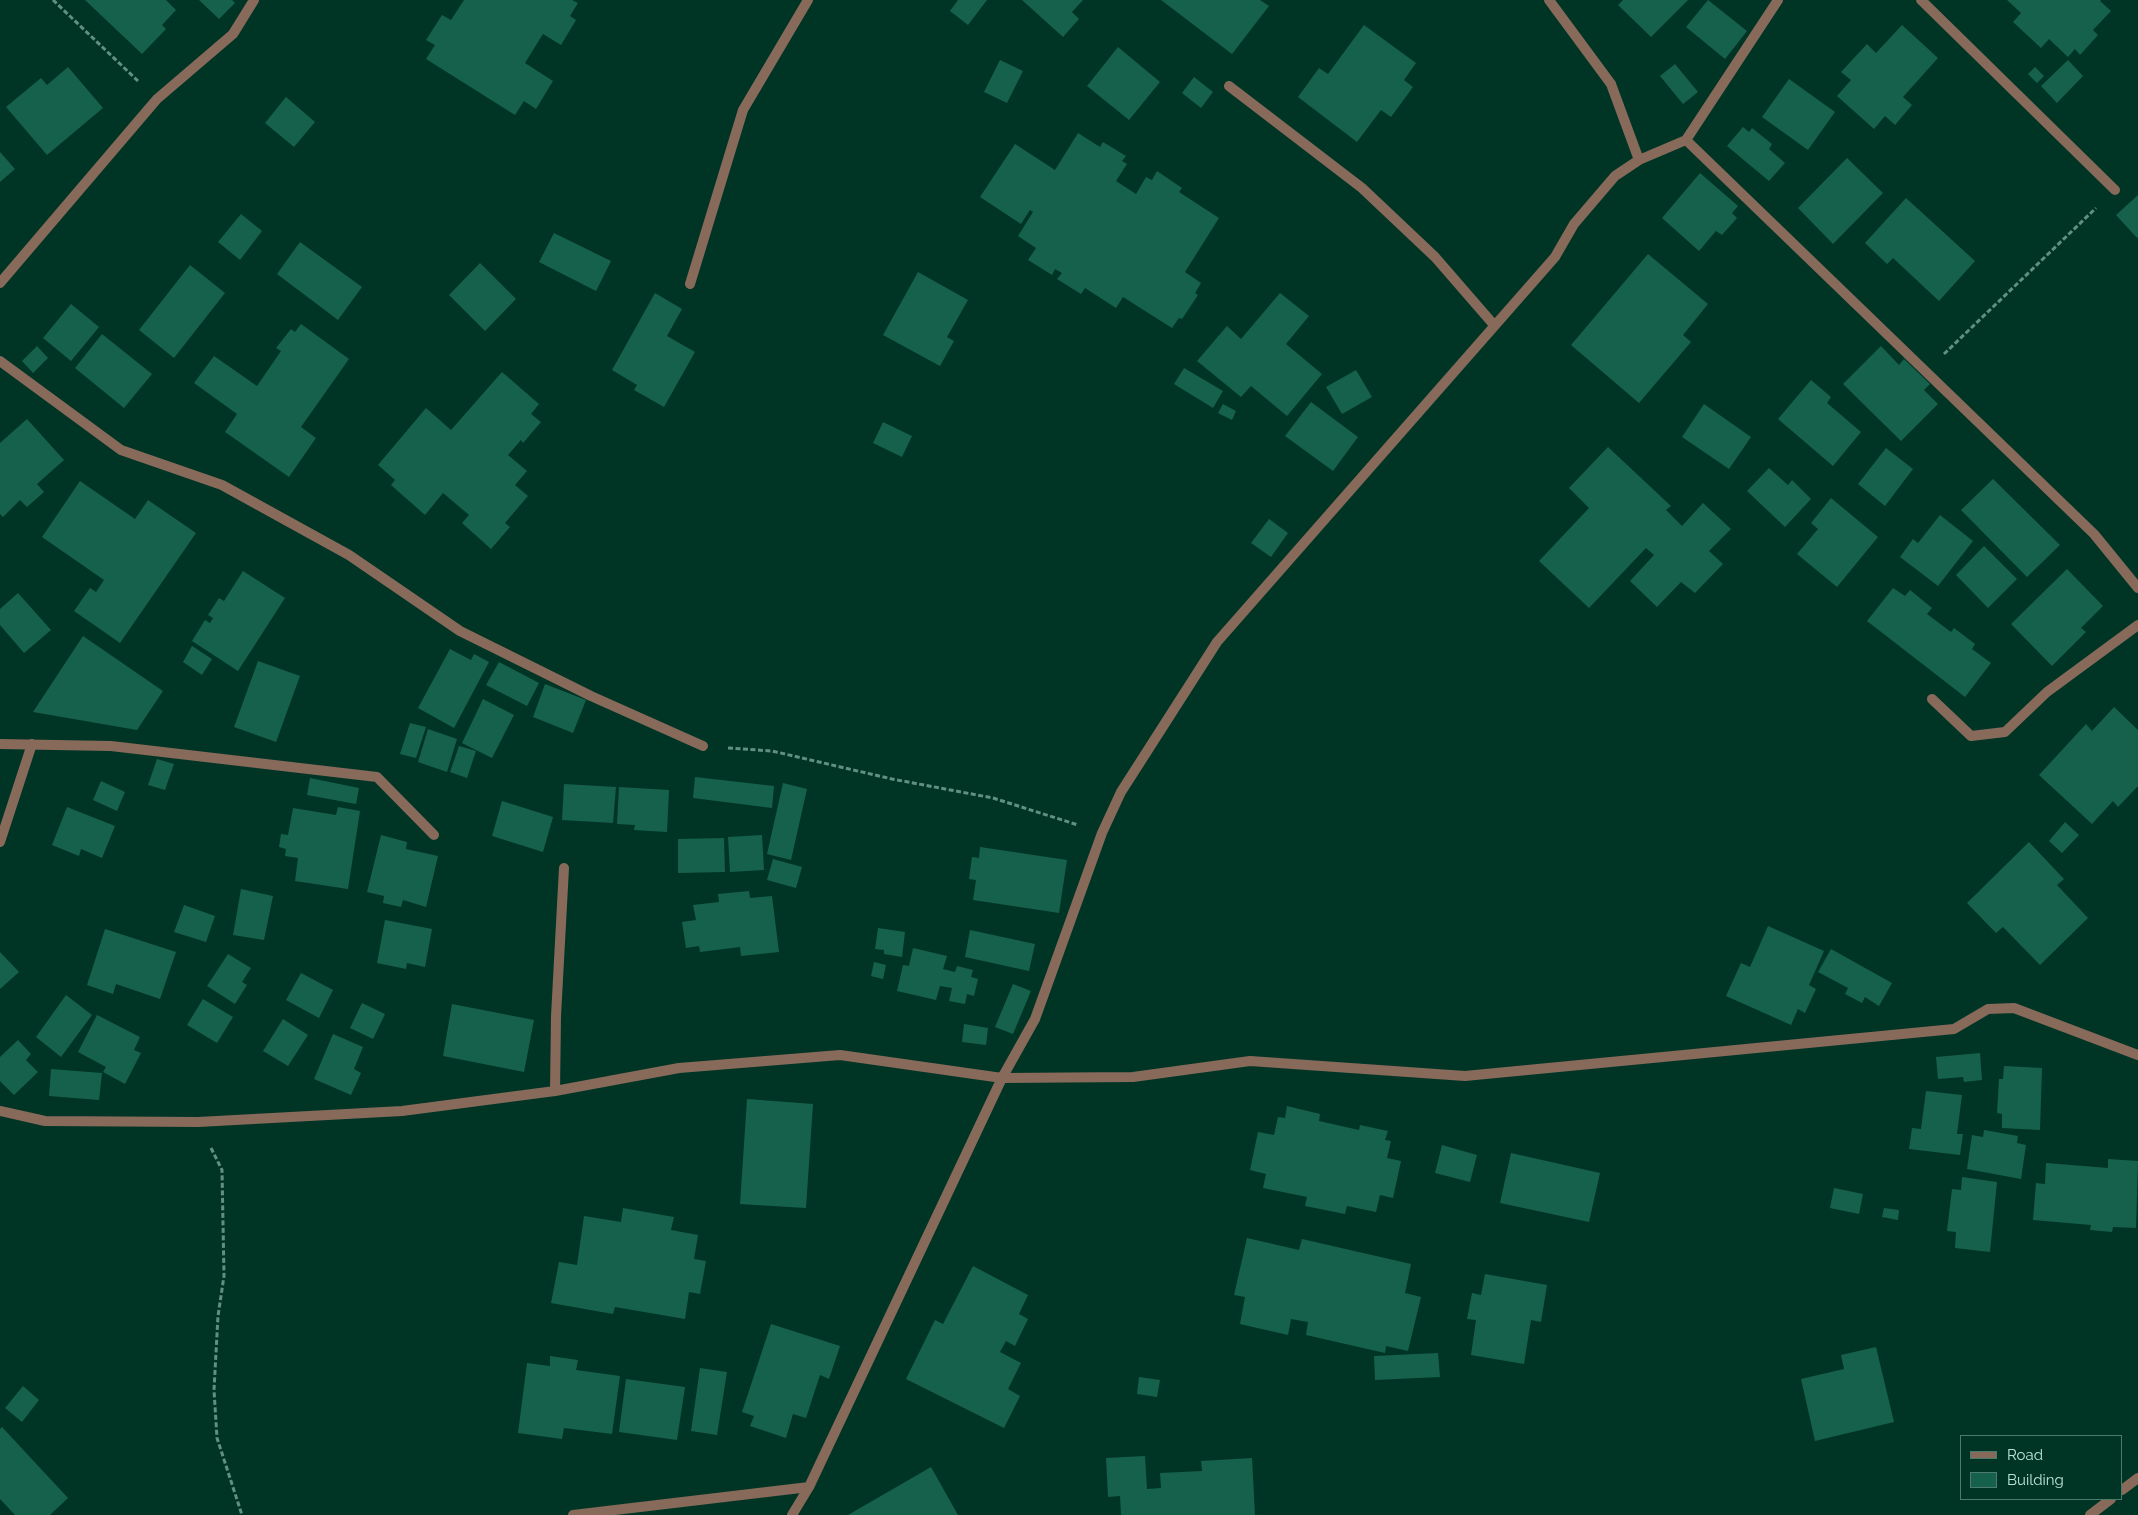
<!DOCTYPE html>
<style>
body{margin:0}
#map{position:relative;width:2138px;height:1515px;overflow:hidden;background:#003526;font-family:Raleway,sans-serif}
canvas{display:block}
.legend{position:absolute;left:1960px;top:1435px;width:162px;height:65px;box-sizing:border-box;background:#003526;border:1px solid #4a7b6b;margin:0;padding:6px 9px;list-style:none;font-size:15px;color:#b9e3d2}
.legend li{display:flex;align-items:center;gap:10px;height:25px}
.legend b{width:25px;border:1px solid #4a7b6b}
</style>
<div id="map">
<canvas width="2138" height="1515"></canvas>
<ul class="legend">
<li><b style="height:6px;background:#886a5b"></b>Road</li>
<li><b style="height:14px;background:#16614b"></b>Building</li>
</ul>
</div>
<script>
const g = document.querySelector('canvas').getContext('2d');
g.lineJoin = 'round';
function fillPath(path, color) {
  g.fillStyle = color;
  g.fill(path, 'evenodd');
}
function poly(rows) {
  const path = new Path2D();
  for (const r of rows) {
    path.moveTo(r[0], r[1]);
    for (let i = 2; i < r.length; i += 2) path.lineTo(r[i], r[i + 1]);
  }
  return path;
}
function strokePath(path, color, width, dash) {
  g.strokeStyle = color;
  g.lineWidth = width;
  g.lineCap = dash ? 'butt' : 'round';
  g.setLineDash(dash || []);
  g.stroke(path);
}
const building = poly([
 [85,0,166,0,176,10,162,25,166,29,142,54],
 [199,0,232,0,235,3,219,19],
 [464,0,572,0,578,3,570,16,576,20,561,45,543,34,525,63,553,81,536,109,524,101,515,115,426,59,435,45,426,40,442,15,451,20],
 [958,0,987,0,968,25,950,11],
 [1022,0,1083,0,1072,12,1079,19,1063,37],
 [1161,0,1260,0,1269,6,1232,54],
 [1623,0,1688,0,1651,37,1618,5],
 [1708,0,1747,31,1725,59,1686,27],
 [2007,0,2101,0,2100,1,2111,11,2093,30,2098,35,2080,55,2075,49,2068,57,2049,39,2041,48,2013,22,2021,13],
 [1364,25,1416,63,1404,80,1413,87,1391,117,1381,110,1357,142,1298,97,1319,68,1328,74],
 [1902,25,1938,58,1903,97,1912,105,1895,125,1885,116,1874,129,1837,96,1851,80,1841,72,1867,44,1876,53],
 [1118,47,1160,82,1129,120,1087,86],
 [1000,60,1023,71,1007,103,984,92],
 [2068,60,2083,76,2057,103,2041,86],
 [1675,64,1698,92,1683,104,1660,76],
 [68,67,103,108,47,155,6,107,41,78,47,85],
 [2035,67,2044,76,2037,83,2028,74],
 [1194,77,1213,92,1201,108,1182,93],
 [1789,79,1835,112,1808,150,1762,117],
 [286,97,315,122,294,147,265,123],
 [1743,127,1749,132,1752,128,1772,144,1769,149,1785,163,1769,181,1727,146],
 [1078,133,1100,147,1103,142,1126,156,1122,161,1127,164,1116,181,1136,194,1146,177,1152,180,1157,171,1182,188,1179,192,1219,218,1185,272,1201,283,1195,293,1198,295,1182,319,1179,318,1172,328,1123,297,1116,308,1085,288,1081,294,1057,279,1062,273,1055,269,1052,275,1028,260,1036,248,1018,236,1033,212,1030,210,1021,224,980,197,1015,144,1055,170],
 [0,152,15,169,0,182],
 [1847,158,1883,193,1833,244,1798,208],
 [1700,173,1738,206,1732,213,1737,218,1722,235,1716,231,1699,251,1662,218],
 [2138,195,2138,237,2137,238,2116,215],
 [1906,198,1975,261,1939,301,1893,258,1887,264,1865,243],
 [241,214,262,231,240,260,218,242],
 [554,233,611,261,596,291,539,262],
 [300,242,362,287,338,320,277,274],
 [1648,254,1708,304,1683,335,1691,342,1639,403,1571,345],
 [480,263,516,299,485,331,449,295],
 [190,265,225,293,174,358,139,330],
 [918,272,968,300,947,337,954,341,940,366,883,335],
 [655,293,682,309,667,336,695,352,664,407,634,390,637,385,612,370],
 [1280,293,1309,316,1286,344,1322,374,1287,416,1251,386,1241,397,1197,361,1227,326,1241,339],
 [71,304,99,327,71,361,43,338],
 [301,324,349,359,301,427,316,438,289,477,225,432,237,414,194,383,214,356,257,386,281,351,276,348,291,329,295,332],
 [102,334,152,374,124,408,75,368],
 [37,346,48,358,33,373,22,361],
 [1881,346,1899,365,1904,359,1930,384,1924,390,1938,404,1901,441,1843,384],
 [1184,368,1223,391,1213,408,1174,384],
 [1356,370,1372,397,1342,414,1326,387],
 [502,372,539,404,531,414,541,422,523,443,521,440,508,455,527,471,515,485,528,496,505,523,510,527,491,549,462,523,469,515,443,493,425,515,391,485,395,480,378,465,426,408,451,430],
 [1811,380,1831,397,1827,403,1861,432,1833,466,1778,419],
 [1311,402,1358,437,1333,471,1285,436],
 [1223,404,1236,411,1232,420,1218,413],
 [1704,404,1751,437,1729,469,1682,437],
 [27,419,64,460,37,484,44,492,27,507,20,500,3,517,0,514,0,443],
 [883,422,912,436,902,457,873,443],
 [1608,447,1671,506,1666,510,1682,526,1703,503,1731,529,1709,551,1723,564,1695,593,1681,582,1657,607,1630,581,1654,555,1646,548,1589,608,1539,561,1589,508,1569,488],
 [1886,448,1913,469,1885,506,1858,484],
 [1769,468,1788,485,1792,480,1811,499,1785,527,1747,491],
 [1993,479,2060,545,2027,577,1961,510],
 [80,481,135,519,148,500,196,533,120,643,74,611,90,588,96,592,104,580,42,537],
 [1831,498,1878,537,1837,587,1797,554,1818,529,1811,523],
 [1940,515,1973,541,1938,586,1900,557,1913,539,1918,543],
 [1269,519,1288,533,1271,557,1251,543],
 [1984,546,2017,579,1988,608,1956,575],
 [2067,569,2103,606,2081,628,2086,632,2052,666,2011,624],
 [243,571,285,598,238,671,192,641,205,620,210,623,213,618,208,615,219,598,224,601],
 [1893,588,1905,596,1910,590,1932,608,1927,614,1951,632,1954,628,1975,644,1972,649,1991,663,1965,697,1867,621],
 [18,593,51,630,24,653,0,625,0,609],
 [83,636,163,691,137,730,33,712],
 [192,646,212,659,202,675,183,662],
 [450,649,471,660,474,654,489,662,454,728,418,708],
 [258,661,300,676,276,742,234,727],
 [499,662,539,683,527,706,486,685],
 [545,684,586,700,573,733,533,717],
 [483,699,514,715,492,758,462,743],
 [2114,707,2138,730,2138,786,2118,807,2113,801,2092,824,2039,775,2086,724,2092,731],
 [410,723,426,727,416,758,400,754],
 [428,729,457,739,447,772,418,762],
 [459,746,476,751,467,778,450,772],
 [157,759,174,764,165,790,148,785],
 [695,777,774,786,772,808,693,798],
 [310,778,359,788,356,804,307,795],
 [101,781,125,792,117,811,93,800],
 [783,783,807,789,791,860,767,854],
 [564,784,616,787,613,823,562,820],
 [619,787,669,790,667,832,634,830,635,825,617,824],
 [502,801,553,817,543,852,492,836],
 [67,807,115,826,102,858,81,849,79,856,52,845],
 [338,807,360,811,348,889,295,881,298,858,285,856,286,849,279,847,281,834,288,835,293,808,336,815],
 [2065,822,2079,835,2062,853,2049,841],
 [381,835,407,842,406,849,438,856,426,907,403,900,401,907,383,903,384,896,367,892],
 [762,835,764,870,730,872,728,837],
 [724,838,725,872,678,873,678,839],
 [2029,842,2064,879,2057,885,2088,918,2040,965,2003,927,1996,933,1967,903],
 [980,847,1067,860,1059,913,973,900,976,880,969,879,972,857,979,858],
 [773,859,802,867,796,888,767,880],
 [241,889,273,896,264,940,233,935],
 [749,891,750,898,772,896,779,952,741,956,740,947,700,952,699,946,686,948,682,922,696,920,693,905,719,902,718,894],
 [184,905,215,916,206,942,174,932],
 [385,920,432,929,425,967,407,963,406,969,377,963],
 [1768,926,1824,951,1809,985,1816,989,1805,1013,1798,1009,1791,1025,1726,996,1741,963,1750,967],
 [878,928,905,932,902,957,884,954,884,950,875,949],
 [105,929,176,952,160,999,116,984,113,994,87,985],
 [970,930,1035,944,1029,971,965,957],
 [913,948,947,956,943,969,955,972,957,966,973,970,971,977,978,979,974,996,967,994,965,1004,949,1001,952,988,940,986,936,1000,897,991,903,965,909,966],
 [1831,949,1892,983,1879,1006,1865,997,1862,1003,1845,994,1848,988,1818,972],
 [0,952,19,972,0,989],
 [228,954,251,968,242,982,247,985,235,1004,207,986],
 [874,962,886,965,883,979,871,976],
 [301,973,333,990,319,1018,286,1000],
 [1013,984,1031,991,1013,1034,995,1027],
 [66,995,92,1015,61,1057,36,1037],
 [203,999,233,1017,217,1043,187,1025],
 [362,1003,385,1014,373,1039,350,1028],
 [452,1004,534,1020,524,1072,443,1056],
 [97,1015,140,1037,134,1050,141,1053,125,1084,103,1072,106,1067,78,1052],
 [283,1019,308,1035,288,1066,263,1051],
 [964,1024,988,1028,986,1045,962,1042],
 [333,1034,363,1047,354,1069,361,1073,351,1095,314,1079],
 [18,1040,31,1054,26,1060,38,1072,14,1095,0,1081,0,1057],
 [1980,1053,1982,1080,1964,1082,1963,1077,1938,1079,1936,1057],
 [2004,1066,2042,1068,2040,1130,2002,1128,2002,1114,1997,1113,1999,1079,2003,1079],
 [51,1069,102,1073,99,1100,49,1096],
 [1926,1091,1962,1095,1957,1134,1963,1134,1960,1155,1909,1149,1912,1128,1921,1129],
 [747,1099,813,1104,806,1208,740,1204],
 [1287,1106,1320,1114,1319,1121,1359,1130,1360,1125,1388,1131,1385,1140,1391,1141,1387,1158,1401,1161,1393,1198,1380,1195,1376,1212,1347,1206,1345,1214,1305,1206,1307,1197,1263,1188,1266,1174,1250,1170,1258,1132,1274,1135,1278,1117,1285,1118],
 [1984,1130,2018,1136,2017,1143,2026,1145,2021,1179,1967,1169,1972,1135,1983,1137],
 [1442,1145,1477,1155,1470,1182,1435,1173],
 [1511,1153,1600,1173,1589,1222,1500,1203],
 [2108,1159,2138,1161,2136,1228,2113,1227,2112,1232,2090,1230,2091,1225,2033,1220,2036,1183,2045,1184,2046,1163,2108,1168],
 [1962,1177,1997,1182,1990,1252,1955,1248,1956,1232,1947,1231,1952,1189,1961,1190],
 [1834,1188,1863,1194,1859,1214,1830,1208],
 [623,1208,674,1217,671,1230,698,1235,694,1259,706,1261,700,1294,689,1292,685,1319,615,1307,613,1314,551,1303,559,1262,577,1265,584,1216,621,1222],
 [1884,1208,1899,1210,1898,1220,1882,1217],
 [1247,1238,1299,1250,1302,1239,1411,1264,1405,1293,1421,1297,1408,1351,1386,1346,1385,1353,1306,1335,1308,1322,1291,1319,1288,1335,1240,1324,1245,1297,1234,1295],
 [973,1266,1028,1295,1019,1314,1028,1319,1015,1346,1006,1341,1000,1352,1021,1363,1008,1389,1020,1396,1004,1428,906,1379,935,1320,943,1324],
 [1485,1274,1547,1285,1541,1322,1531,1320,1524,1364,1471,1355,1476,1320,1467,1319,1472,1293,1481,1295],
 [771,1324,840,1346,829,1379,820,1375,806,1418,793,1414,786,1438,750,1426,754,1416,742,1412],
 [1876,1347,1894,1422,1815,1441,1801,1379,1844,1369,1841,1355],
 [1438,1353,1440,1377,1375,1380,1374,1356],
 [550,1356,578,1360,576,1370,620,1376,612,1434,564,1428,562,1439,518,1433,527,1363,550,1366],
 [700,1368,727,1372,717,1435,691,1431],
 [1139,1377,1160,1380,1157,1397,1137,1394],
 [626,1379,685,1387,677,1440,619,1432],
 [23,1386,39,1400,22,1422,5,1408],
 [2,1427,68,1498,50,1515,15,1515,0,1499,0,1429],
 [1145,1456,1147,1489,1161,1488,1160,1473,1202,1471,1201,1461,1252,1458,1255,1515,1121,1515,1120,1496,1108,1497,1106,1458],
 [931,1467,958,1515,848,1515]
]);
const path = poly([
 [53,0,138,81],
 [1944,354,2096,208],
 [728,748,772,751,892,779,993,798,1078,825],
 [211,1148,222,1170,224,1276,218,1316,214,1390,217,1438,242,1515]
]);
const service = poly([
 [690,284,743,110,808,0],
 [1932,699,1971,736,2005,732,2047,692,2138,625]
]);
const minor = poly([
 [1549,0,1611,84,1639,160],
 [1921,0,2115,190],
 [1229,86,1362,188,1435,257,1494,325],
 [1686,140,2094,534,2138,588],
 [0,283,157,99,233,34,254,0],
 [0,361,121,450,222,485,349,555,460,631,591,696,703,746],
 [0,744,111,746,377,777,434,835],
 [0,842,32,744],
 [555,1091,556,1016,564,868],
 [0,1111,45,1121,198,1122,402,1111,555,1091,679,1068,840,1055,1002,1078,1133,1077,1250,1061,1465,1076,1954,1029,1988,1009,2014,1008,2138,1055],
 [2122,1490,2138,1478],
 [573,1515,809,1487],
 [792,1515,809,1487,1002,1078,1035,1019,1102,833,1121,792,1217,642,1555,257,1574,224,1615,176,1639,160,1686,140,1778,0],
 [2090,1515,2111,1499]
]);
fillPath(building, '#16614b');
strokePath(path, '#619080', 3, [5, 2.5]);
strokePath(service, '#886a5b', 10);
strokePath(minor, '#886a5b', 10);
</script>
